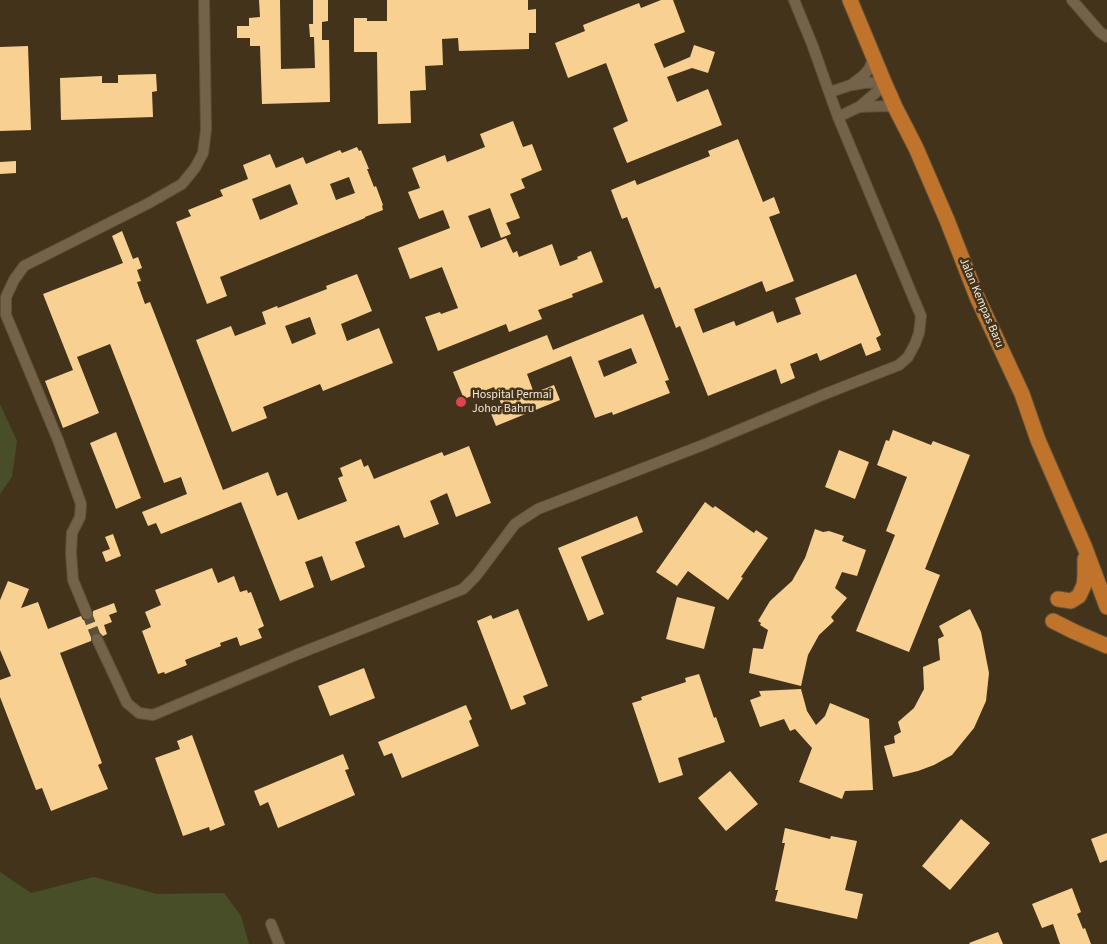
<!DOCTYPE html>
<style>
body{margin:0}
canvas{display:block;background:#43331a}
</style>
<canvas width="1107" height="944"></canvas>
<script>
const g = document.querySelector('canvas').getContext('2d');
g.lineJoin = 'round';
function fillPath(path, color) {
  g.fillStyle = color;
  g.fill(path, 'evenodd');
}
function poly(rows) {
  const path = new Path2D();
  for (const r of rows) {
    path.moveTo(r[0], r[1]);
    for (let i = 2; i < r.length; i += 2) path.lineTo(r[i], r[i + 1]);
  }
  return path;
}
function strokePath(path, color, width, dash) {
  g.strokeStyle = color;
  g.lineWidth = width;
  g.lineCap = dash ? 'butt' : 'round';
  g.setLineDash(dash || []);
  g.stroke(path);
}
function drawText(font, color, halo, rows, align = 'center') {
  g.font = font + ' "Source Sans 3",sans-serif';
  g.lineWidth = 5;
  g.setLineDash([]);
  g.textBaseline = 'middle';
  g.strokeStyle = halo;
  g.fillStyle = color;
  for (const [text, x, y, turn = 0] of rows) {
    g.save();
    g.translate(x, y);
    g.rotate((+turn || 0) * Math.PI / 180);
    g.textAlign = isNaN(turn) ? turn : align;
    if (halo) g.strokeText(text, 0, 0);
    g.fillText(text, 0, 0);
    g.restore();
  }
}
const green = poly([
 [0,404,17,441,12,477,0,494],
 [0,872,31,893,94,877,157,894,224,893,241,916,249,944,0,944]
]);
const building = poly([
 [259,0,280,0,281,69,315,68,314,37,310,37,309,24,313,24,313,0,328,0,328,21,322,22,322,40,329,40,330,102,262,104,260,46,250,46,250,38,237,38,237,26,249,26,249,18,260,17],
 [387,0,528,0,528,10,536,9,536,33,529,33,529,49,459,51,458,38,442,39,443,65,425,66,426,90,410,91,411,123,378,124,377,52,354,52,354,18,367,18,367,21,387,21],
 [661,0,673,0,685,32,654,44,664,68,690,57,694,45,715,52,708,73,692,68,667,77,677,102,708,89,722,125,627,163,613,128,628,121,606,63,568,78,555,43,585,31,583,25,639,3,641,8],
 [28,46,31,130,0,131,0,47],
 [156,74,157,91,152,92,153,117,61,120,60,78,102,76,102,83,118,83,118,75],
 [513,121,523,147,532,144,542,170,521,179,525,188,510,194,520,218,506,223,511,234,501,238,490,208,468,216,481,248,506,238,513,253,517,251,519,257,552,244,560,266,578,259,577,257,591,251,603,282,572,294,573,297,538,310,542,319,509,332,506,324,438,351,425,317,440,312,441,314,458,308,442,267,410,279,398,248,450,228,443,210,419,219,408,192,420,188,412,168,445,155,447,162,485,147,480,134],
 [738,139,763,202,774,197,780,213,769,217,794,281,766,292,762,281,694,309,703,333,734,321,736,326,773,311,777,323,801,314,795,298,856,274,881,335,876,338,881,350,866,356,861,343,820,361,817,353,790,364,795,378,781,384,776,369,708,396,680,326,676,328,660,287,655,289,627,217,622,219,611,190,635,180,637,185,710,156,708,151],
 [357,147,359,151,361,150,369,169,367,169,374,187,376,186,383,205,382,206,383,210,365,217,365,218,220,277,227,296,207,304,176,222,191,216,188,210,223,196,220,190,248,179,243,165,270,154,276,168,303,157,306,164,340,150,342,153],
 [349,177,355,193,336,200,330,184],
 [290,184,298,204,260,220,252,199],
 [16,161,16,173,0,174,0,162],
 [122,231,133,259,138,257,142,268,137,270,141,281,137,282,145,304,150,302,223,490,268,472,277,496,287,492,298,520,347,501,338,478,343,476,340,468,361,459,364,467,368,465,374,479,442,452,444,456,469,446,491,503,456,517,447,493,430,501,439,524,404,538,399,525,355,542,365,567,331,581,322,556,305,562,314,587,280,601,241,502,161,534,156,523,148,526,142,512,187,494,181,477,164,483,110,344,77,357,99,413,63,428,45,381,73,370,43,294,123,263,112,236],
 [357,274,372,311,341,324,347,341,379,328,393,363,323,391,320,384,263,407,267,418,232,432,196,340,231,326,235,336,266,324,262,312,277,306,278,308,327,289,326,286],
 [310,317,316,334,292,344,285,326],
 [643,314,669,380,665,381,670,393,613,415,612,412,595,418,571,356,527,374,534,393,554,385,560,400,496,426,490,411,502,406,494,387,464,399,453,372,547,335,553,350],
 [631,348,637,363,604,377,598,361],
 [893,430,931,445,933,441,970,455,925,569,940,575,909,652,856,631,895,535,886,531,907,477,877,465,886,440,889,441],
 [116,432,141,498,116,509,90,443],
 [839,450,869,462,855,499,825,487],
 [705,502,713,508,715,506,754,533,756,530,768,538,741,577,743,578,728,600,688,571,677,586,656,572],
 [637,516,643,532,581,557,604,614,588,621,558,548],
 [815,529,823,532,829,531,844,536,842,541,866,550,857,576,842,572,835,588,847,598,831,617,834,621,819,635,808,655,801,686,749,673,753,648,763,649,768,630,760,625,761,623,758,621,770,601,792,581,805,558],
 [113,534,121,556,106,562,102,552,110,549,105,537],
 [212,568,218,583,234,576,240,592,247,590,248,593,251,592,264,626,258,629,262,638,240,646,237,637,220,643,221,646,185,660,187,665,165,674,164,672,158,674,142,631,151,627,145,612,161,605,155,590],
 [8,581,29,589,21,608,38,602,48,629,81,616,83,620,89,620,93,618,93,611,114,603,117,612,109,615,112,622,104,625,107,634,103,636,100,633,95,633,91,636,91,641,60,653,102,763,98,765,108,789,51,811,42,788,36,790,0,697,0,680,11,676,0,650,0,600],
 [677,597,715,607,704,649,666,639],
 [518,609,548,686,523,696,526,704,511,710,477,621,491,615,493,619],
 [970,609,981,632,989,673,986,701,974,728,952,755,934,765,918,771,893,777,884,746,895,743,894,736,901,732,898,722,914,708,924,689,923,667,940,660,938,639,944,636,939,626],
 [364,668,375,698,330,716,318,686],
 [699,674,714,718,716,717,725,742,678,758,683,775,659,783,632,703,642,700,641,697,686,682,685,678],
 [801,689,807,711,816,725,825,716,830,703,869,719,873,790,845,791,842,799,799,782,812,748,795,729,790,731,784,719,760,727,750,700,761,696,759,691],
 [466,705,472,719,469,721,479,746,402,778,392,753,384,756,378,742],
 [192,735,225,825,210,831,209,827,183,836,155,758,180,749,177,741],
 [343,754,349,769,345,770,355,795,278,828,268,802,260,806,254,791],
 [730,771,758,804,726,831,698,798],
 [961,819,990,843,950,890,922,866],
 [785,828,830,839,831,836,857,841,845,890,863,894,857,919,775,901,778,890,775,890,785,843,782,843],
 [1107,833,1107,860,1100,863,1091,839],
 [1072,888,1081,912,1077,914,1083,929,1085,928,1091,944,1060,944,1053,924,1042,928,1032,904],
 [998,932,1003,944,970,944,969,943]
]);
const minorTunnel = poly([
 [87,614,97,639]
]);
const minor = poly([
 [1072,0,1100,32,1107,37],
 [852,85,864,83,884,82],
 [830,92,851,85,864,75,869,69,874,57],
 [859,107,885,106,895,107],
 [838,117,859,107,879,90,886,86],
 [87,614,73,580,71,553,72,533,80,517,81,504,58,440,6,315,6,297,14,280,24,266,149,203,182,184,195,168,203,153,206,130,204,0],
 [97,639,127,703,139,713,153,715,298,654,463,589,476,576,515,524,538,509,703,445,825,394,899,365,908,357,915,344,919,333,921,316,838,117,812,44,794,0],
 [271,924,279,944]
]);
const primary = poly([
 [850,0,884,82,895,107,916,148,947,220,977,297,1022,394,1038,440,1085,548,1107,607],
 [1058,599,1071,601,1079,596,1084,585,1085,576,1085,559],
 [1053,621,1075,632,1107,646]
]);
const markers = [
 [461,402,6,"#e0444e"]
];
const streetNames = [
 ["Jalan Kempas Baru",981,303,67]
];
const poiNames = [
 ["Hospital Permai",472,395],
 ["Johor Bahru",472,409]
];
fillPath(green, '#484e27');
fillPath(building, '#f8d092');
strokePath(minorTunnel, '#5d4e37', 10, [10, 5]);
strokePath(minor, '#5e513a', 12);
strokePath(primary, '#5e513a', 17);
strokePath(minor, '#756349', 10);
strokePath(primary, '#bf732b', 15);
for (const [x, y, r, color] of markers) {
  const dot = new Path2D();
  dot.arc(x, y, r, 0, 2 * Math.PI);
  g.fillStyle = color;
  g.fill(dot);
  strokePath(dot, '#43331a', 2);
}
drawText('12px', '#f3e9da', '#43331a', streetNames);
drawText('12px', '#f3e9da', '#43331a', poiNames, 'left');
</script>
